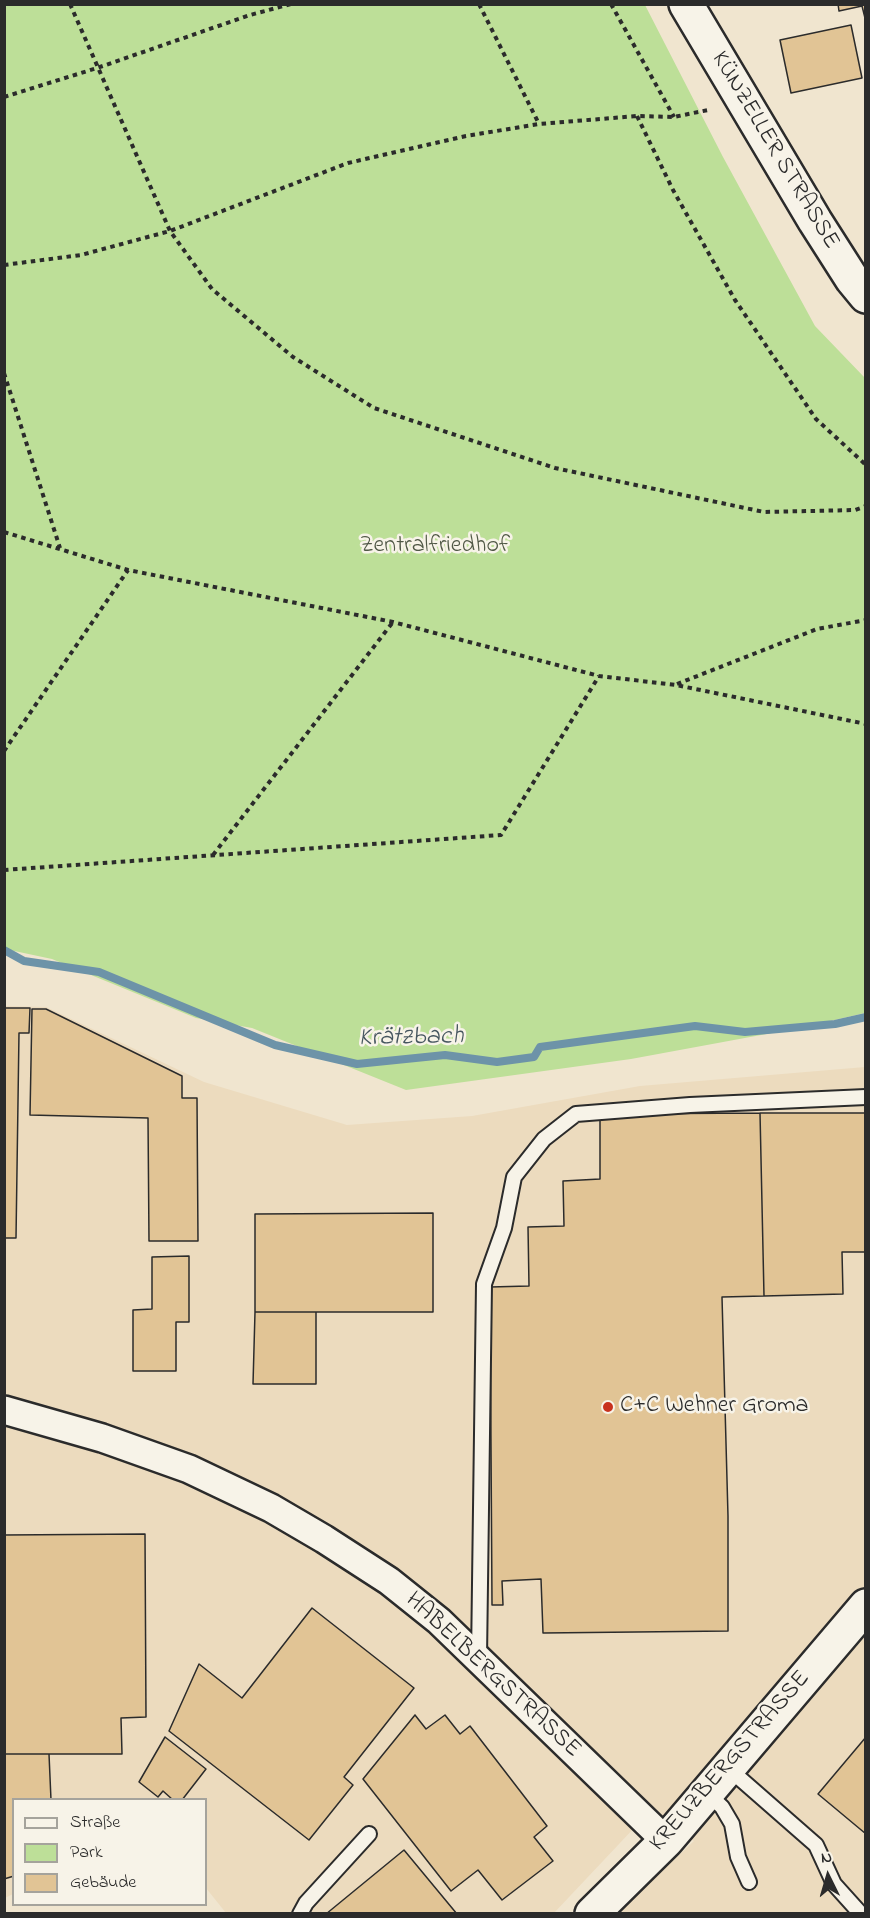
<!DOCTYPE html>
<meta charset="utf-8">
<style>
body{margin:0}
#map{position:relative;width:870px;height:1918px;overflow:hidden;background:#f0e5cf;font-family:"Indie Flower",sans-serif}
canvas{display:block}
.frame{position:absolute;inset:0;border:6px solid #2b2b2b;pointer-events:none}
.legend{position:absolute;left:12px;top:1798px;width:195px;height:108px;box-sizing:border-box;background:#f7f3e8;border:2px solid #a5a39c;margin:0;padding:8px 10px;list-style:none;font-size:18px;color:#2b2b2b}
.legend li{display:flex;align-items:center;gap:12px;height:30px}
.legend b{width:30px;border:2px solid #a5a39c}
.north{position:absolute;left:798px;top:1846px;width:60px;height:60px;-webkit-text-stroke:4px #f7f3e8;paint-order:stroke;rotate:355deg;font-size:16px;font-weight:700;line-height:24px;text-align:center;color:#2b2b2b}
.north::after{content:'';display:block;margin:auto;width:21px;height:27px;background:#2b2b2b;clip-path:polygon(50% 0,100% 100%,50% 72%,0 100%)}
</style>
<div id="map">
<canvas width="870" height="1918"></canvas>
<div class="frame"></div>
<ul class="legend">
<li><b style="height:8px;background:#f7f3e8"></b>Straße</li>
<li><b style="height:16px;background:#bddf98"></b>Park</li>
<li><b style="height:16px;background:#e1c495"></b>Gebäude</li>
</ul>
<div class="north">N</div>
</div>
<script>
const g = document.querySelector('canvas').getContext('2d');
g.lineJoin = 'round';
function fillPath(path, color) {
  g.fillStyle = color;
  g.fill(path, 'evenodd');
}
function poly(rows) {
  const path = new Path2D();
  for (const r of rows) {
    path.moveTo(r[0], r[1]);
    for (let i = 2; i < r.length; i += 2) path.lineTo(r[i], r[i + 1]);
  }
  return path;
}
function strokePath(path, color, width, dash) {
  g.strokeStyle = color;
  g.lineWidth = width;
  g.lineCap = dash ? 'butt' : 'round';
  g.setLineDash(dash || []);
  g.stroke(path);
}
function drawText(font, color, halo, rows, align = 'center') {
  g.font = font + ' "Indie Flower",sans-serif';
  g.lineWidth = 5;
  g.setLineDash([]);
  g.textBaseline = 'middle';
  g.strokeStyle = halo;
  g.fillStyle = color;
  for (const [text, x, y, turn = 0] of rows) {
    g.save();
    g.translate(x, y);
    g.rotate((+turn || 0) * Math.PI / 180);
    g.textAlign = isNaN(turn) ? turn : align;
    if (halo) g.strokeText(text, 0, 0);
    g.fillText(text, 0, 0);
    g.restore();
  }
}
const built = poly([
 [5,1006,46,1007,204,1082,347,1125,472,1116,640,1086,865,1067,865,1913,617,1913,694,1841,652,1809,554,1913,226,1913,206,1888,206,1800,14,1800,13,1894,5,1898]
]);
const green = poly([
 [4,5,645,5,723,157,815,326,865,378,865,1013,799,1028,631,1059,406,1090,252,1028,196,1018,52,959,5,949]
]);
const stream = poly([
 [4,950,24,961,99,972,275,1045,357,1064,445,1055,497,1062,534,1057,540,1047,695,1026,745,1032,835,1024,866,1017]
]);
const building = poly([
 [838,4,866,4,866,22,862,6,839,11,838,4],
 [851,25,862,78,791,93,780,40,851,25],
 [4,1008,30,1008,29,1033,19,1033,16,1238,4,1238,4,1008],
 [32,1009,46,1009,182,1076,182,1098,197,1098,198,1241,149,1241,148,1118,30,1115,32,1009],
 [760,1113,764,1296,722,1297,728,1516,728,1631,543,1633,541,1579,502,1581,503,1605,492,1605,490,1287,529,1286,528,1227,564,1226,563,1181,600,1179,600,1114,760,1113],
 [760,1113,866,1113,866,1252,842,1252,843,1294,764,1296,760,1113],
 [433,1213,433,1312,255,1312,255,1214,433,1213],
 [189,1256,189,1322,176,1322,176,1371,133,1371,133,1310,152,1309,152,1257,189,1256],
 [255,1312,316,1312,316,1384,253,1384,255,1312],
 [145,1534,146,1717,121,1718,122,1754,4,1754,4,1535,145,1534],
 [312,1608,414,1688,344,1777,353,1785,309,1840,169,1731,199,1664,242,1698,312,1608],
 [415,1715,426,1729,445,1715,460,1734,470,1726,547,1826,534,1837,553,1861,502,1900,478,1870,451,1891,363,1779,415,1715],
 [165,1737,206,1769,182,1800,173,1800,163,1791,158,1797,139,1782,165,1737],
 [866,1737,866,1834,818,1794,866,1737],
 [4,1754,49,1754,51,1800,14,1800,14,1876,4,1879,4,1754],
 [404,1850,457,1914,326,1914,404,1850]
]);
const path = poly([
 [70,4,170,231,212,289,293,357,374,408,555,468,764,512,855,510,866,506],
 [479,4,539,124],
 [611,4,674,117],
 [4,97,97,68,250,15,291,4],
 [637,116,673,190,735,300,816,419,866,465],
 [4,265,81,255,170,231,348,163,466,136,539,124,637,116,674,117,708,110],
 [4,373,60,548],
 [4,532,128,570,393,622,599,676,676,685,866,724],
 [677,684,817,629,866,620],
 [4,751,128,570],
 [213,855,393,622],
 [4,870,501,835,599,676]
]);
const service = poly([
 [479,1658,484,1284,504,1228,514,1177,544,1139,576,1114,690,1105,866,1097],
 [728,1768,816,1845,834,1884,861,1914],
 [707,1793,722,1807,732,1824,738,1857,749,1882],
 [300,1914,306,1903,369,1834]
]);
const minor = poly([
 [4,1410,102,1438,189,1469,271,1508,324,1539,389,1581,439,1621,666,1841]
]);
const tertiary = poly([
 [592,1914,666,1841,866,1606]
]);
const secondary = poly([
 [686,4,815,221,852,279,866,296]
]);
const markers = [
 [608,1407,6,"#c8321e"]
];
const streetNames = [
 ["KÜNZELLER STRASSE",774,151,59],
 ["HABELBERGSTRASSE",492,1676,43],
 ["KREUZBERGSTRASSE",731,1762,-49]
];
const parkNames = [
 ["Zentralfriedhof",435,547]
];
const poiNames = [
 ["C+C Wehner Groma",620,1407]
];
const waterNames = [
 ["Krätzbach",411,1039,-1]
];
fillPath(built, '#ecdbbe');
fillPath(green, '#bddf98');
strokePath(stream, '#6d93a8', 8);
fillPath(building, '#e1c495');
strokePath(building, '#2b2b2b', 1.5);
strokePath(service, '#2b2b2b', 18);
strokePath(minor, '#2b2b2b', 32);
strokePath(tertiary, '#2b2b2b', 38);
strokePath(secondary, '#2b2b2b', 38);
strokePath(path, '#2b2b2b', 4, [4.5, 4.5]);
strokePath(service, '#f7f3e8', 14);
strokePath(minor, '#f7f3e8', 27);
strokePath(tertiary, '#f7f3e8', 33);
strokePath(secondary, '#f7f3e8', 33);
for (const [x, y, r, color] of markers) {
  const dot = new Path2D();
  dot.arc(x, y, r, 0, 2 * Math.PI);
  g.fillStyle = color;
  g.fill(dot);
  strokePath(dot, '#f7f3e8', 2);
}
drawText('24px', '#2b2b2b', '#f7f3e8', streetNames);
drawText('24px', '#505846', '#f7f3e8', parkNames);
drawText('24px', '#2b2b2b', '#f7f3e8', poiNames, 'left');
drawText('italic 26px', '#46565f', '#f7f3e8', waterNames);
</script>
